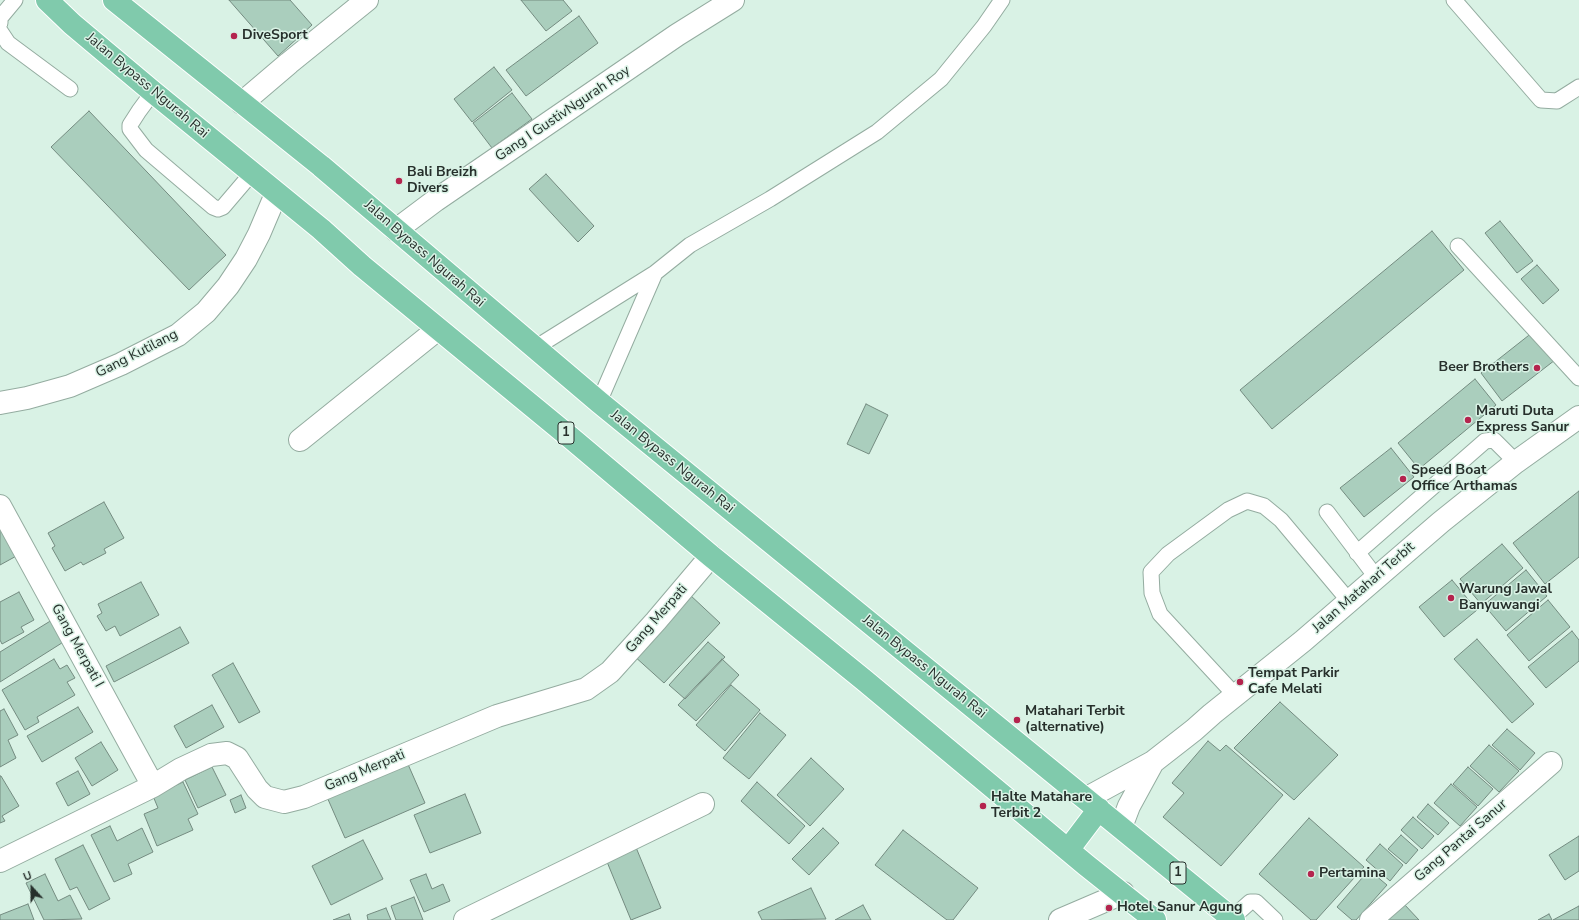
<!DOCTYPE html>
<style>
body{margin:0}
#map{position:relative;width:1579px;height:920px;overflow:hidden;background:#d9f2e5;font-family:"Nunito Sans",sans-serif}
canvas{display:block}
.north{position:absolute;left:12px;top:868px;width:40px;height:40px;-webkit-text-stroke:3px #d9f2e5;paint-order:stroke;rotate:339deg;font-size:11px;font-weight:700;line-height:16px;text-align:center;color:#262f2b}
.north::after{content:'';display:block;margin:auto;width:14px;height:18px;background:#262f2b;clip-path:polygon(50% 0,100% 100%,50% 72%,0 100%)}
</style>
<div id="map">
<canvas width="1579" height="920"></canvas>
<div class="north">U</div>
</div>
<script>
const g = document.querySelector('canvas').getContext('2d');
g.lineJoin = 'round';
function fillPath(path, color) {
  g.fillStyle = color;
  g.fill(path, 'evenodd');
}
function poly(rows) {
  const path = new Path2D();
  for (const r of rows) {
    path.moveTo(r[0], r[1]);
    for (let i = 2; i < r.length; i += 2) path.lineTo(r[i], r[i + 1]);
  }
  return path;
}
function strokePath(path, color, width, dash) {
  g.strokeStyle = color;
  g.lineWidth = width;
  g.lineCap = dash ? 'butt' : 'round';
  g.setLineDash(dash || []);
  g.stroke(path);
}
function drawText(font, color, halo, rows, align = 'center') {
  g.font = font + ' "Nunito Sans",sans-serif';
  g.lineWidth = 3;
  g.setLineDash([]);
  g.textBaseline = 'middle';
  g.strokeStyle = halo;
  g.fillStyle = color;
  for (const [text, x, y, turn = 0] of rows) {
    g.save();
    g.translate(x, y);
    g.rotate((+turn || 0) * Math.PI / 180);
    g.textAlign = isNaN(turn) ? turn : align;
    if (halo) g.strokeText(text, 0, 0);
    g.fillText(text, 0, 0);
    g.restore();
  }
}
const building = poly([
 [229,0,290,0,312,25,278,56,229,0],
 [521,0,563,0,572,11,546,31,521,0],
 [579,16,598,43,526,96,506,70,579,16],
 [494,67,512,90,472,122,454,99,494,67],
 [512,93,532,119,492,148,473,123,512,93],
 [89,111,226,255,189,290,51,147,89,111],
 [546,174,594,226,578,242,529,189,546,174],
 [1500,221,1533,261,1517,273,1485,233,1500,221],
 [1432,231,1464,270,1272,429,1240,390,1432,231],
 [1537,265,1559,290,1543,304,1521,279,1537,265],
 [1533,332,1555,360,1502,401,1481,373,1533,332],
 [1475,379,1496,405,1419,469,1398,443,1475,379],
 [866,404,888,415,869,454,847,444,866,404],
 [1391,448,1414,477,1364,517,1340,488,1391,448],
 [1579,491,1579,557,1545,584,1513,543,1579,491],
 [104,502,124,538,104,549,106,553,83,565,81,562,65,571,52,548,55,546,48,533,104,502],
 [0,520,20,554,0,565,0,520],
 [1502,544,1523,568,1481,604,1460,579,1502,544],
 [1526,570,1547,596,1506,631,1484,605,1526,570],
 [1452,580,1477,610,1444,637,1419,607,1452,580],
 [141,582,159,615,120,636,115,626,106,631,97,616,102,613,98,604,141,582],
 [19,592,34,620,21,627,24,632,2,644,0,640,0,602,19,592],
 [689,594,720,623,664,683,633,655,689,594],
 [1548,600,1570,627,1529,661,1507,635,1548,600],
 [52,620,65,641,0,682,0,652,52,620],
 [180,627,189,643,114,682,106,666,180,627],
 [1572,631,1579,640,1579,661,1546,688,1528,667,1572,631],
 [1477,639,1534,704,1512,723,1454,659,1477,639],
 [708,642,725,657,685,699,669,685,708,642],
 [54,659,60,669,67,665,75,678,67,682,75,695,37,717,39,722,25,730,2,690,54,659],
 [722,659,739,675,696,721,678,705,722,659],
 [233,663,260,712,239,723,212,675,233,663],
 [731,685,760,710,725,751,696,725,731,685],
 [1280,702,1338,755,1294,800,1234,748,1280,702],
 [212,705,224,727,186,748,174,726,212,705],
 [78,707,93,732,42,762,27,736,78,707],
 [4,709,18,735,8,740,16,758,0,767,0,711,4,709],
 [760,713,786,735,749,779,723,758,760,713],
 [1507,729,1535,753,1520,770,1492,745,1507,729],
 [1208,741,1220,751,1226,745,1283,795,1221,866,1163,817,1184,793,1172,783,1208,741],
 [101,742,118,770,92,786,75,758,101,742],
 [1489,745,1519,771,1499,792,1470,766,1489,745],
 [811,758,844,789,810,826,777,795,811,758],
 [407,762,425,803,345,838,327,797,407,762],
 [212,767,226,795,198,808,185,780,212,767],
 [1468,767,1493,789,1478,806,1453,784,1468,767],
 [78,771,90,794,68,806,56,783,78,771],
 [0,776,1,776,19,806,2,816,5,821,0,823,0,776],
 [183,782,198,814,188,819,193,830,157,846,144,814,158,808,153,796,183,782],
 [757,782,805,826,789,844,741,801,757,782],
 [1451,784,1477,807,1460,826,1434,803,1451,784],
 [465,794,481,833,430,853,414,815,465,794],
 [241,795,246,808,235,813,230,800,241,795],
 [1428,804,1449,823,1438,835,1417,817,1428,804],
 [1413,817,1434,836,1422,849,1401,830,1413,817],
 [1309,818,1364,867,1316,920,1311,920,1259,874,1309,818],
 [110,826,117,841,142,828,153,852,128,864,132,874,114,882,91,835,110,826],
 [823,828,839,843,809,875,792,859,823,828],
 [903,830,978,888,953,920,947,920,875,865,903,830],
 [1401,835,1418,850,1406,864,1388,849,1401,835],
 [1579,836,1579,871,1565,880,1549,855,1579,836],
 [363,840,383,879,331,905,312,866,363,840],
 [1380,844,1403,865,1390,881,1366,860,1380,844],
 [83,845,110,899,89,910,77,887,70,890,55,859,83,845],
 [635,845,661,908,631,920,605,857,635,845],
 [1369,870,1387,885,1356,920,1352,920,1337,907,1369,870],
 [45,874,58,901,70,895,82,919,44,920,26,883,45,874],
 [426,874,432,889,443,884,450,901,424,912,410,880,426,874],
 [811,888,826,919,762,920,758,912,811,888],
 [414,897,423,920,396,920,391,906,414,897],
 [28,904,34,920,0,920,0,915,28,904],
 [1404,904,1419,920,1386,920,1404,904],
 [863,905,871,920,835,920,863,905],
 [1579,906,1579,920,1553,920,1579,906],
 [386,908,391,920,368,920,367,915,386,908],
 [349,914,351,920,333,920,349,914],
 [1549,914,1552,920,1538,920,1549,914]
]);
const service = poly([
 [1454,0,1541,100,1557,101,1579,87],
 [0,23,0,18,15,0],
 [0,31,8,43,70,89],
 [153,92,139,111,130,125,130,129,146,150,213,207,218,209,223,207,252,173],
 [1458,246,1579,378],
 [535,348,655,273,690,245,770,199,877,132,941,79,984,26,1002,0],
 [599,402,655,273],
 [1327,512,1376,577],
 [1357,553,1485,441,1494,440,1516,462],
 [1235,695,1160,614,1152,593,1151,572,1168,554,1228,510,1247,501,1264,506,1281,520,1349,601],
 [1232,918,1250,902,1256,902,1275,920]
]);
const minor = poly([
 [242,103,289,63,367,0],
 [396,230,436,200,677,35,733,0],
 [0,403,27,398,70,386,121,364,178,335,206,312,228,286,246,259,259,234,276,194],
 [300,440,438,329],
 [0,506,153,786],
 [1087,798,1153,762,1194,730,1212,714,1303,641,1441,522,1516,462,1579,417],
 [1121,827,1129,806,1153,762],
 [0,861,153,786,181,769,211,755,227,753,237,758,257,789,265,797,284,802,304,797,497,716,586,689,610,672,656,621,711,556],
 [465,920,703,804],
 [1060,920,1123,893],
 [1371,920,1551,763]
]);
const trunk = poly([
 [47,0,72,24,153,92,321,229,362,266,571,438,711,556,864,680,1086,865,1155,920],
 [114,0,321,166,599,402,1234,920],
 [1068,850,1099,809]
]);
const markers = [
 [234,36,4,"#b4244e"],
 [399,181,4,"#b4244e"],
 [1537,368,4,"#b4244e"],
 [1468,420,4,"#b4244e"],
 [1403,479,4,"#b4244e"],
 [1451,598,4,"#b4244e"],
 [1240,682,4,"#b4244e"],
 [1017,720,4,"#b4244e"],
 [983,806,4,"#b4244e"],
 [1311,874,4,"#b4244e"],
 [1109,908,4,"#b4244e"]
];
const shields = [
 [566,433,16],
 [1178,873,16]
];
const shieldNames = [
 ["1",566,433],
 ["1",1178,873]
];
const poiNames = [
 ["DiveSport",242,36],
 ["Bali Breizh",407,173],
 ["Divers",407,189],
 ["Beer Brothers",1529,368,"right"],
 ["Maruti Duta",1476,412],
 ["Express Sanur",1476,428],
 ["Speed Boat",1411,471],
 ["Office Arthamas",1411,487],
 ["Warung Jawal",1459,590],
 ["Banyuwangi",1459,606],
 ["Tempat Parkir",1248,674],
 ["Cafe Melati",1248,690],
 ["Matahari Terbit",1025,712],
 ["(alternative)",1025,728],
 ["Halte Matahare",991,798],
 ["Terbit 2",991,814],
 ["Pertamina",1319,874],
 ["Hotel Sanur Agung",1117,908]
];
const streetNames = [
 ["Jalan Bypass Ngurah Rai",147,86,40],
 ["Gang I GustivNgurah Roy",563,114,-34],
 ["Jalan Bypass Ngurah Rai",424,254,41],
 ["Gang Kutilang",137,354,-27],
 ["Jalan Bypass Ngurah Rai",672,462,39],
 ["Jalan Matahari Terbit",1364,588,-41],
 ["Gang Merpati",657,619,-49],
 ["Gang Merpati I",77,646,61],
 ["Jalan Bypass Ngurah Rai",924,667,39],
 ["Gang Merpati",365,771,-23],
 ["Gang Pantai Sanur",1461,841,-41]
];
fillPath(building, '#aacebd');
strokePath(building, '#748b80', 1);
strokePath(service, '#94aca0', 17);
strokePath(minor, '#94aca0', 24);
strokePath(trunk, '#fff', 24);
strokePath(service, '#fff', 15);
strokePath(minor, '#fff', 22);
strokePath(trunk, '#80caac', 22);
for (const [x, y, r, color] of markers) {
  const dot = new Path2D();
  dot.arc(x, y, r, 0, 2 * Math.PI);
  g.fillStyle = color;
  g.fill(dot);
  strokePath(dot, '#d9f2e5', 1.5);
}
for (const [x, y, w] of shields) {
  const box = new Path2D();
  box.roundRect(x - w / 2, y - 11, w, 22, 3);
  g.fillStyle = '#d9f2e5';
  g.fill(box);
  strokePath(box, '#262f2b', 1);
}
drawText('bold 13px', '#262f2b', null, shieldNames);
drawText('bold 14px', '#262f2b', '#d9f2e5', poiNames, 'left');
drawText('14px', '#262f2b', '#d9f2e5', streetNames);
</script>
